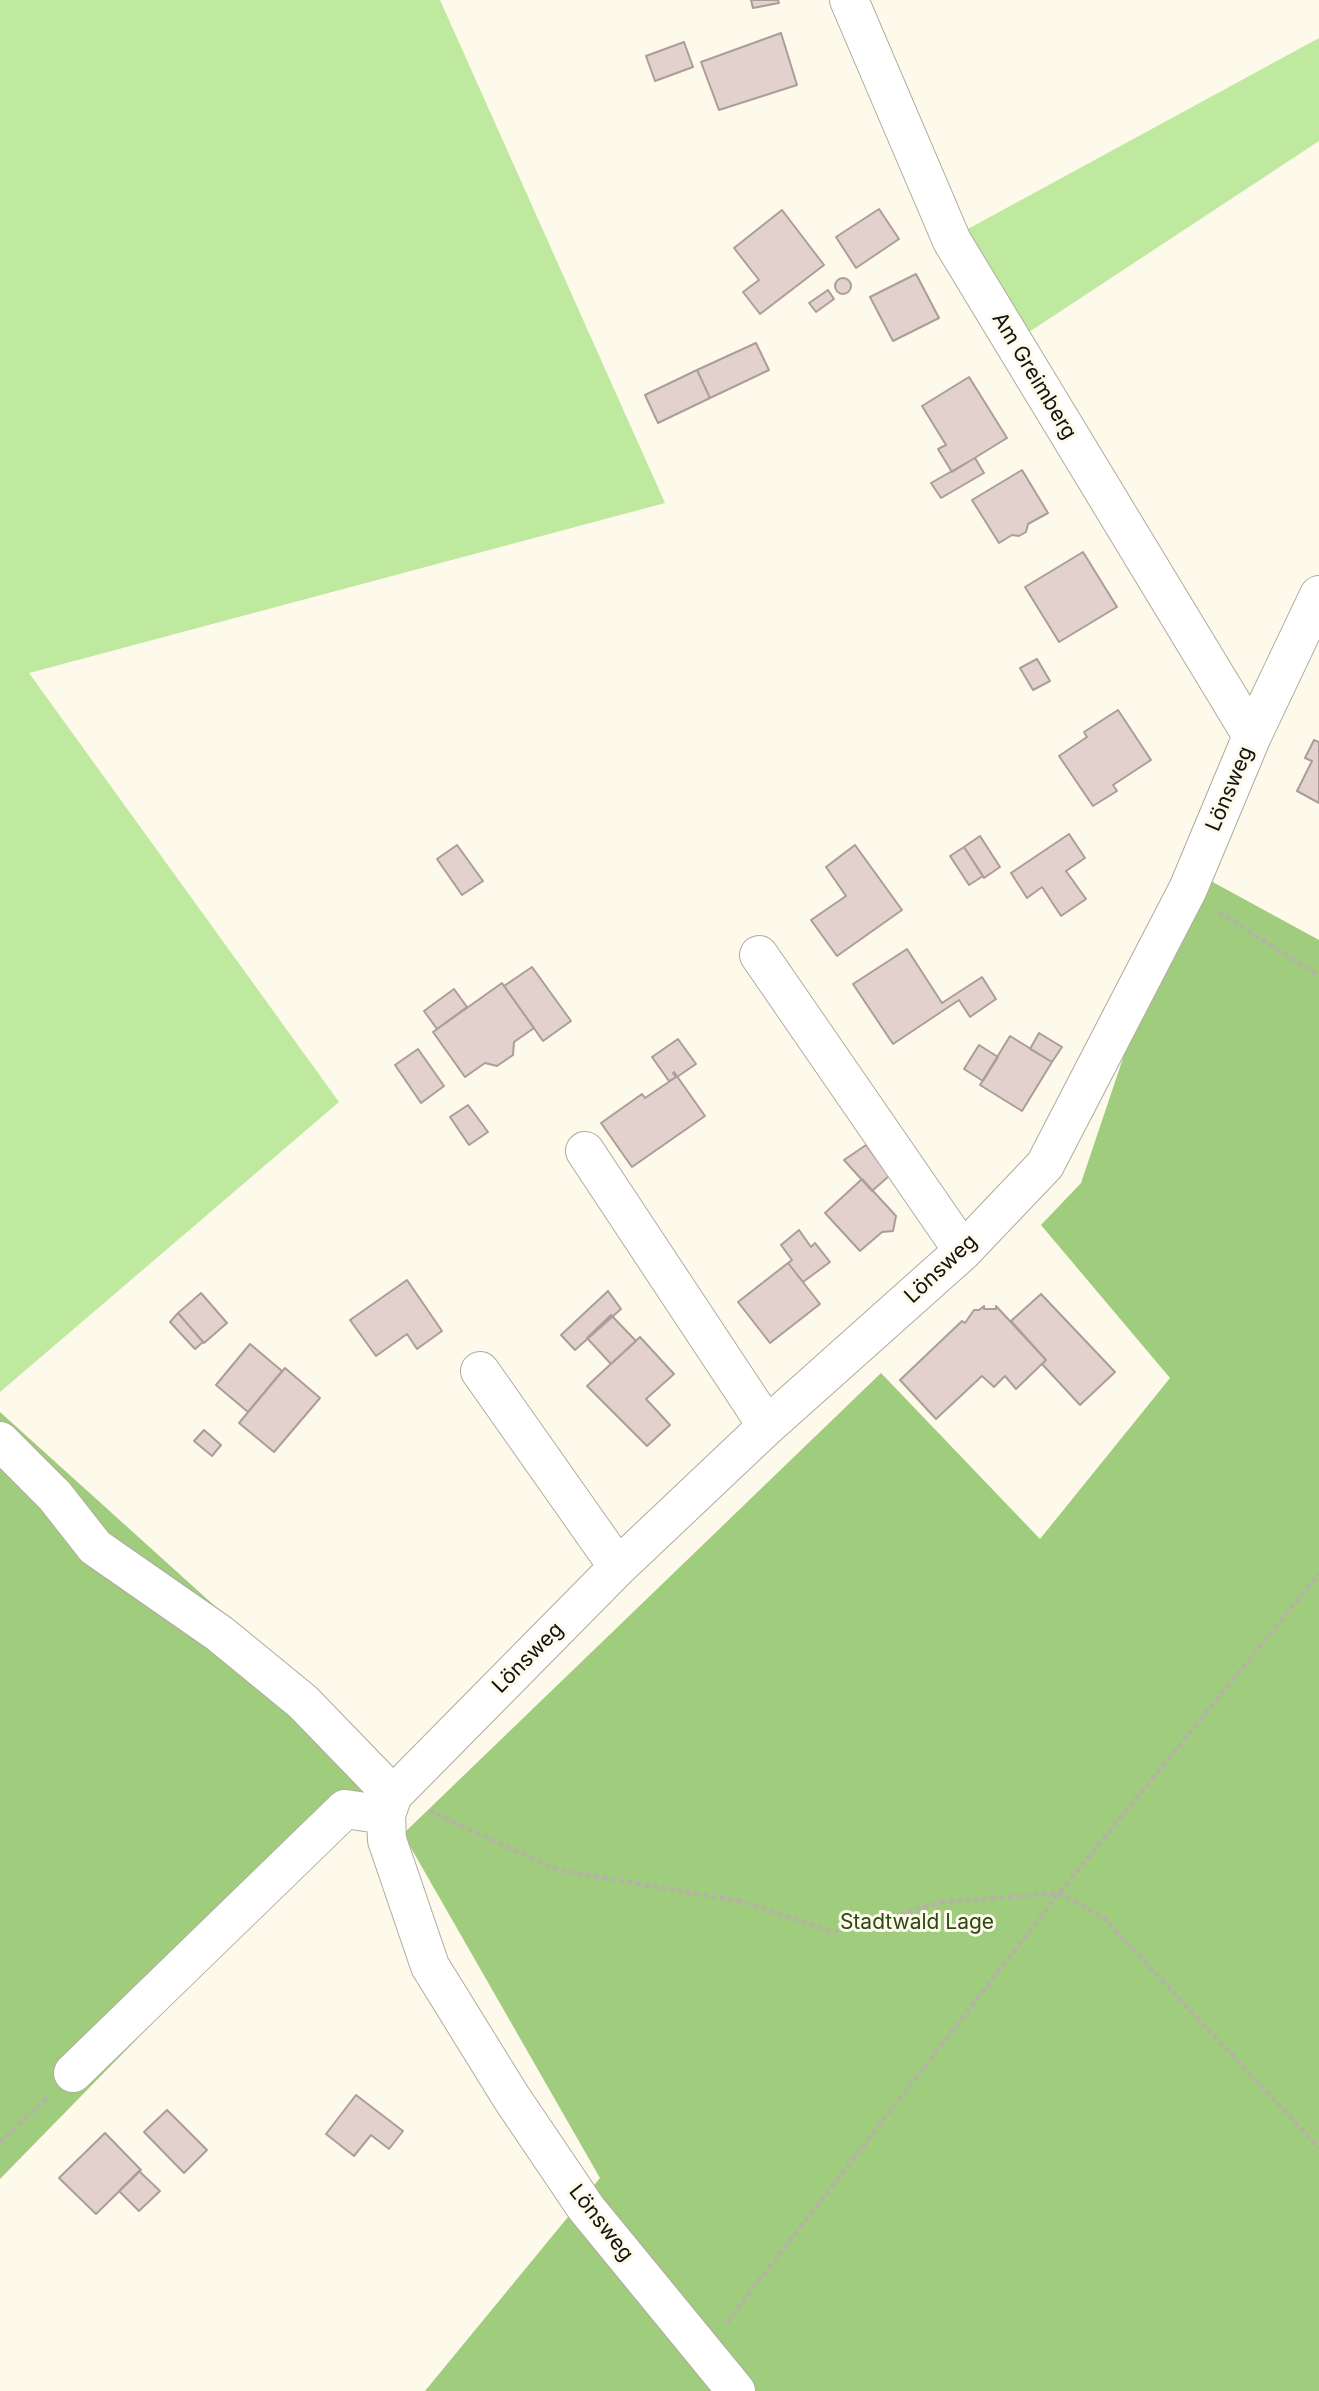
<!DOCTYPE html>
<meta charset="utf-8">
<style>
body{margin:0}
canvas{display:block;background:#fdf9eb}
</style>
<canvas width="1319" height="2391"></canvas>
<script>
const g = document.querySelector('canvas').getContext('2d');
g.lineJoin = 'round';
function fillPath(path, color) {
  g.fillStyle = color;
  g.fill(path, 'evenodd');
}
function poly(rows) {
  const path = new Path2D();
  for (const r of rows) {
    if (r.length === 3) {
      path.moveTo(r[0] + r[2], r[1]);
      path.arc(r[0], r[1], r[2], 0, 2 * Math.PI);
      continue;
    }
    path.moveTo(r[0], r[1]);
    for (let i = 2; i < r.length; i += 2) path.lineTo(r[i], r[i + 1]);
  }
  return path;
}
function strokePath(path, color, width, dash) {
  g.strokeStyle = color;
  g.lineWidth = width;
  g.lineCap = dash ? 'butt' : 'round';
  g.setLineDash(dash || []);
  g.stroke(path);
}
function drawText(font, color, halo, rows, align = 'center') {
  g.font = font + ' Inter,sans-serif';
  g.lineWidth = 6;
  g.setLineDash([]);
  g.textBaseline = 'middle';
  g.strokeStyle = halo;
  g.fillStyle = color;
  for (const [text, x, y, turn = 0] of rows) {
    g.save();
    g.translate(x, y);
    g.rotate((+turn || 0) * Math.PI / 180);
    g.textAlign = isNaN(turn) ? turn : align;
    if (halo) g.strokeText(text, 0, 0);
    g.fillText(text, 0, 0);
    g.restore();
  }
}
const green = poly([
 [0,0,440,0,665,503,29,673,339,1102,0,1392],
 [1319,38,1319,141,1026,334,966,230]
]);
const forest = poly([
 [1187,868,1319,940,1319,2391,425,2391,600,2178,403,1834,881,1373,1040,1539,1170,1378,1041,1225,1081,1183],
 [0,1412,403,1776,356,1815,0,2179]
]);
const building = poly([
 [751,0,778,0,779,3,753,8,751,0],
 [781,33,797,85,719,110,701,62,781,33],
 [684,42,693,67,655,81,646,56,684,42],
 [879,209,899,239,856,268,836,237,879,209],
 [782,210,824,265,760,314,743,292,759,280,734,248,782,210],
 [916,274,939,318,893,341,870,297,916,274],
 [843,286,8],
 [828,290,834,299,816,312,809,303,828,290],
 [756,343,769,370,710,398,697,370,756,343],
 [697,370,710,398,658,423,645,395,697,370],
 [969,377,1007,438,952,472,938,449,946,445,922,406,969,377],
 [975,458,984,473,941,498,931,483,975,458],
 [1022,470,1048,513,1028,524,1026,532,1019,536,1012,535,999,543,972,500,1022,470],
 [1083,552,1117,607,1059,642,1025,587,1083,552],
 [1037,659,1050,681,1033,690,1020,668,1037,659],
 [1118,710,1151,760,1113,785,1117,791,1093,806,1059,756,1087,737,1084,732,1118,710],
 [1314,740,1319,742,1319,803,1297,791,1312,761,1305,758,1314,740],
 [1069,834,1085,858,1066,871,1086,899,1061,916,1042,887,1027,898,1011,873,1069,834],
 [980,836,1000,867,984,878,964,847,980,836],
 [457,845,483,881,462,895,437,859,457,845],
 [855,845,902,910,837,956,811,920,846,896,826,867,855,845],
 [964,847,983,876,969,885,950,856,964,847],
 [907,949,942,1003,982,977,996,999,970,1017,959,1000,893,1044,853,984,907,949],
 [532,967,571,1021,543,1041,504,986,532,967],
 [502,983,534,1028,514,1042,513,1055,497,1066,485,1063,465,1077,433,1032,502,983],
 [454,989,467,1007,437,1029,424,1011,454,989],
 [1039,1033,1062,1047,1052,1062,1030,1049,1039,1033],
 [1010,1036,1052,1062,1022,1111,980,1085,1010,1036],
 [678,1039,696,1064,677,1077,673,1073,676,1077,669,1081,652,1057,678,1039],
 [979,1045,998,1057,983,1081,964,1069,979,1045],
 [418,1049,444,1086,421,1103,395,1065,418,1049],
 [674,1072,705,1116,632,1167,601,1123,642,1094,645,1098,676,1077,674,1072],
 [468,1105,488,1132,469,1145,450,1117,468,1105],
 [866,1145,889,1176,872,1191,844,1160,866,1145],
 [862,1179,896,1216,893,1231,882,1232,860,1251,825,1213,862,1179],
 [799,1230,811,1247,815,1243,830,1262,803,1282,788,1263,792,1260,781,1245,799,1230],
 [788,1263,820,1304,770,1343,738,1302,788,1263],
 [407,1280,442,1331,417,1349,407,1334,376,1356,350,1320,407,1280],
 [608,1291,621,1309,575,1350,561,1335,608,1291],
 [201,1293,227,1323,204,1343,178,1313,201,1293],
 [1041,1294,1115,1372,1080,1405,1042,1364,1046,1360,1011,1321,1041,1294],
 [984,1306,984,1309,996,1309,996,1306,1046,1360,1016,1389,1005,1376,994,1387,982,1376,936,1419,900,1380,962,1321,965,1323,974,1310,979,1310,984,1306],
 [178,1313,203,1342,195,1349,170,1322,178,1313],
 [611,1315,636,1341,611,1364,587,1338,611,1315],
 [640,1337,674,1374,646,1399,670,1425,647,1446,587,1386,640,1337],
 [250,1344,282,1371,248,1412,216,1385,250,1344],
 [285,1368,320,1398,274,1452,239,1423,285,1368],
 [204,1430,221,1445,212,1456,194,1441,204,1430],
 [356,2095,403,2131,389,2149,371,2135,354,2156,326,2134,356,2095],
 [167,2110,207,2150,184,2173,144,2132,167,2110],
 [105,2133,141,2170,96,2214,59,2178,105,2133],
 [139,2171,160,2191,139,2211,119,2191,139,2171]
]);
const path = poly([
 [1219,912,1319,976],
 [429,1811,558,1870,744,1902,832,1932,943,1902,1059,1893,1104,1918,1319,2148],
 [0,2142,47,2098],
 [727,2322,1059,1893,1319,1574]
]);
const minor = poly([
 [849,0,952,241,1252,736],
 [759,955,963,1251],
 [585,1151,767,1426],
 [480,1371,618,1567],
 [0,1441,55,1496,95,1547,220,1634,303,1702,393,1795],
 [73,2073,345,1809,386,1815],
 [736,2391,586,2208,511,2097,430,1966,387,1840,386,1815,393,1795,618,1567,767,1426,963,1251,1045,1165,1188,889,1252,736,1319,595]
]);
const streetNames = [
 ["Am Greimberg",1034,376,59],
 ["Lönsweg",1230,789,-67],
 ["Lönsweg",941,1269,-43],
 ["Lönsweg",528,1658,-45],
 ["Lönsweg",601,2223,52]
];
const parkNames = [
 ["Stadtwald Lage",917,1923]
];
fillPath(green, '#bee99f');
fillPath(forest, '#a0cc7d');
fillPath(building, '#e2d1cd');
strokePath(building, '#ad9d99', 2);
strokePath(minor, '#afab9e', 40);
strokePath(path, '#b5b2a7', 4.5, [5, 3.5]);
strokePath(minor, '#fff', 38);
drawText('21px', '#12110c', '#fdf9eb', streetNames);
drawText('21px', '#2d4912', '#fdf9eb', parkNames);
</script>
